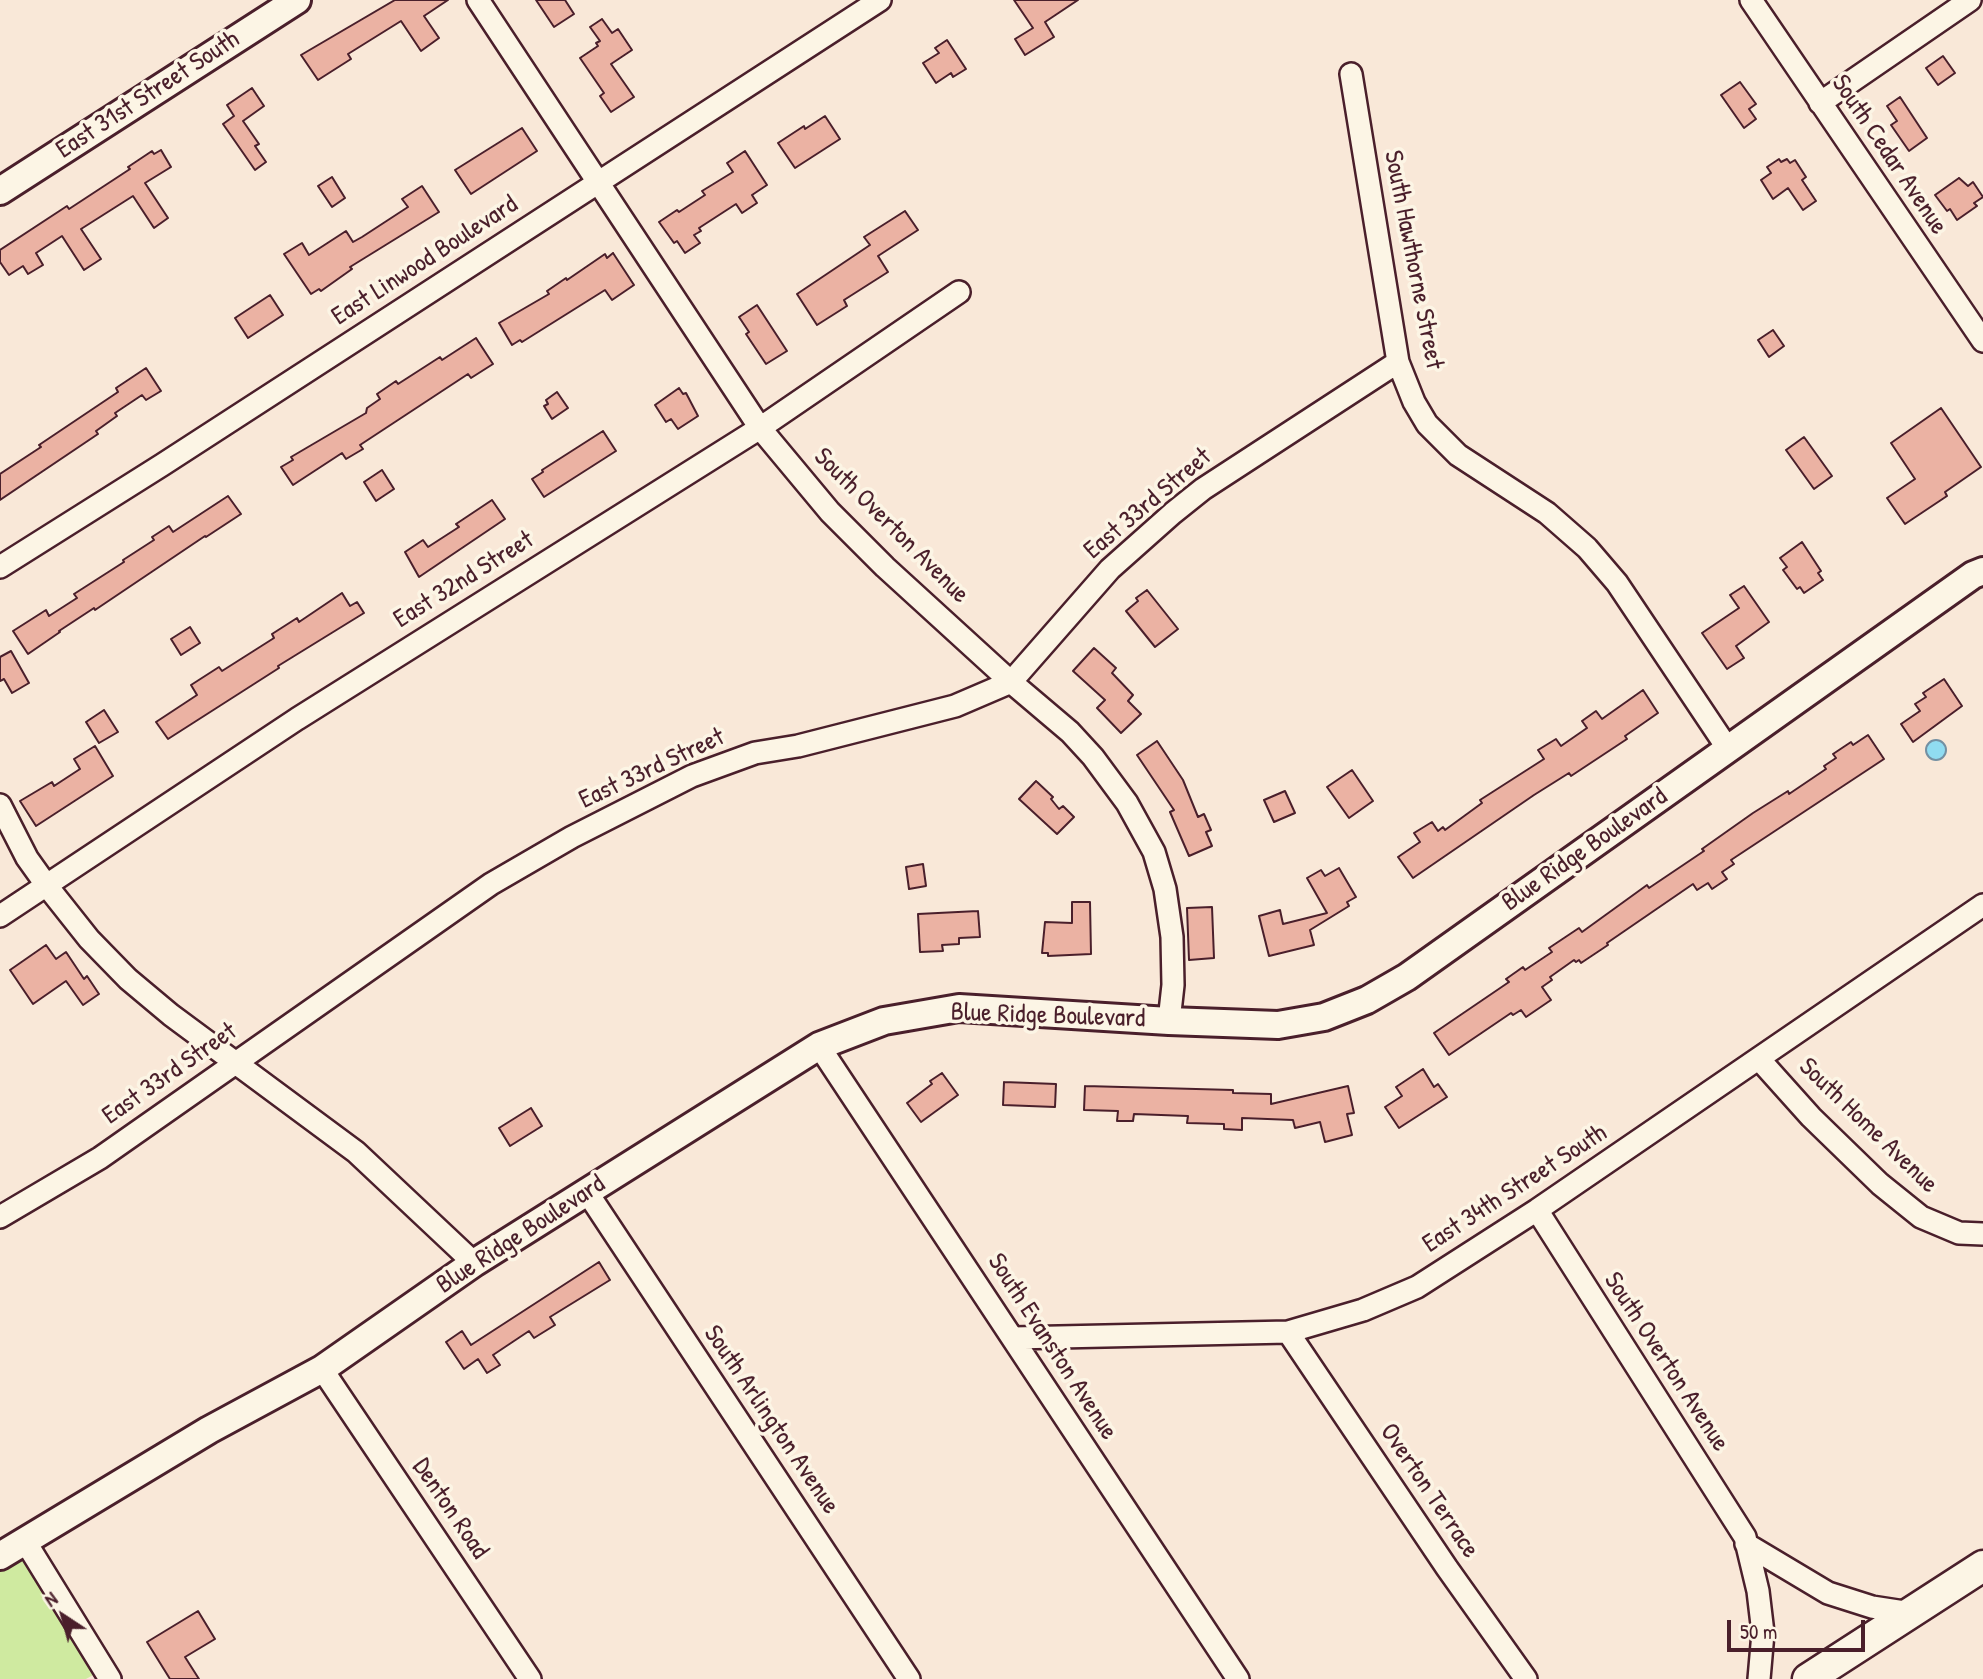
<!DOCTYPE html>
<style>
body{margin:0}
#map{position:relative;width:1983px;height:1679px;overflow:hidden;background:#f9e8d8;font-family:"Patrick Hand",sans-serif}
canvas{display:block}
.north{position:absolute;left:28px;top:1581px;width:70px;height:70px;-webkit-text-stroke:5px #fcf5e5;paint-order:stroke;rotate:324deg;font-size:19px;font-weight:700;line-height:28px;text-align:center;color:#4a1f2b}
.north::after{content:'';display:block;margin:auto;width:24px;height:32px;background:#4a1f2b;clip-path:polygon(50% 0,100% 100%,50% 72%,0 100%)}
.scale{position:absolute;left:1727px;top:1620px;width:138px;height:32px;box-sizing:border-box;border:4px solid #4a1f2b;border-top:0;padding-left:9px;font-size:21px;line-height:24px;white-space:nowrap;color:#4a1f2b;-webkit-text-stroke:5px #fcf5e5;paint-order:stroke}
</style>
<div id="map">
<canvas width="1983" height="1679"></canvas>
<div class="north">N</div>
<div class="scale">50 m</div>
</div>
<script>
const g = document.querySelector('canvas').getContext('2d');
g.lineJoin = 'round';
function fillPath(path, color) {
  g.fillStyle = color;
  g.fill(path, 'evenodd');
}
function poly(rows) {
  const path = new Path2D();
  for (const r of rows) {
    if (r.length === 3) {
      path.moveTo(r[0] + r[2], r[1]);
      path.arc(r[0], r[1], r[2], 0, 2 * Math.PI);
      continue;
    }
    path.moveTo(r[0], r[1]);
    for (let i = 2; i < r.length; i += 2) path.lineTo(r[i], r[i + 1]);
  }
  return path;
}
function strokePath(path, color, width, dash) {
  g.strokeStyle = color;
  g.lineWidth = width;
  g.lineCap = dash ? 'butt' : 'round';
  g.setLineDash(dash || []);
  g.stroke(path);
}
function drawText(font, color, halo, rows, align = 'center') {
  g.font = font + ' "Patrick Hand",sans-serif';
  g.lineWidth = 7;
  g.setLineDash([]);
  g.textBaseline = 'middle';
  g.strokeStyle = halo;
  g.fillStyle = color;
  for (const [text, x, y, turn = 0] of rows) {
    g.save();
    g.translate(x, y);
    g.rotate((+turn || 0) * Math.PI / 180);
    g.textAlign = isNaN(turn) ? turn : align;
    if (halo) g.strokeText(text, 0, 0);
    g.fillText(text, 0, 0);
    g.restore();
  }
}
const green = poly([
 [21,1557,93,1675,86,1679,0,1679,0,1570]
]);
const water = poly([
 [1936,750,10]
]);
const building = poly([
 [395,0,448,0,424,16,439,38,421,51,401,21,348,54,351,59,318,80,301,55,395,0],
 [536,0,565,0,574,14,554,27,536,0],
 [1014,0,1078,0,1045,22,1054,37,1025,55,1015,39,1033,28,1014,0],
 [602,19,612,33,618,29,632,50,611,64,634,97,611,112,600,96,604,93,580,58,598,46,596,43,600,41,590,27,602,19],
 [947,40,966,69,953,77,951,73,936,83,923,63,939,53,935,48,947,40],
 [1943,56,1955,73,1938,85,1926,68,1943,56],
 [1740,82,1756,104,1749,109,1756,119,1744,128,1721,95,1740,82],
 [252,88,264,106,243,121,259,144,255,146,266,162,255,170,223,124,234,116,227,105,252,88],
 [1900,97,1927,138,1909,151,1891,125,1897,121,1887,106,1900,97],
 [825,116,840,139,795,168,778,143,804,126,805,129,825,116],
 [522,128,537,151,471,194,455,170,522,128],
 [161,150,171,167,145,183,168,218,154,228,133,196,81,229,101,259,84,270,62,236,36,253,43,265,28,274,23,266,9,275,0,262,0,250,67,206,69,209,130,169,128,167,152,151,154,154,161,150],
 [745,151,767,185,752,195,757,203,742,213,736,204,699,228,701,231,694,235,700,243,685,253,677,241,674,243,659,222,677,210,679,212,705,195,702,191,733,172,727,163,745,151],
 [1779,159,1781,162,1787,159,1790,163,1795,160,1806,177,1802,180,1816,201,1803,210,1788,188,1773,199,1761,180,1771,173,1767,167,1779,159],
 [332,177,345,198,332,207,318,186,332,177],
 [1959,178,1968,186,1973,182,1983,197,1974,203,1977,206,1957,220,1950,209,1947,211,1935,195,1959,178],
 [422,186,439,212,350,267,352,269,321,291,319,289,311,294,284,254,302,243,309,255,346,231,353,242,362,237,408,207,402,199,422,186],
 [905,211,918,230,878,256,888,272,844,300,847,306,817,325,797,294,870,245,864,237,905,211],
 [613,253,634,285,612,300,605,290,522,342,520,340,512,345,499,323,549,294,547,291,566,278,567,280,605,254,607,258,613,253],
 [270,295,283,315,248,338,235,318,270,295],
 [757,305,787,351,766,364,746,334,749,332,739,317,757,305],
 [1773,330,1784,346,1769,357,1758,340,1773,330],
 [476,338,493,364,471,378,468,374,360,445,363,449,346,459,342,453,293,485,281,467,293,460,291,457,366,413,367,408,380,399,377,394,396,381,398,384,440,357,442,360,476,338],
 [146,368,161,391,146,400,142,395,115,413,117,416,96,431,98,434,0,500,0,474,41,447,39,445,118,392,116,388,146,368],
 [679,388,683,394,686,393,698,416,678,429,671,419,666,422,655,405,679,388],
 [557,392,568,408,552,419,544,406,548,404,546,400,557,392],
 [1941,408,1981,467,1945,492,1947,496,1905,524,1887,498,1915,479,1891,443,1941,408],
 [603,431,616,451,544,497,532,479,543,472,542,470,603,431],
 [1804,437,1832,476,1814,489,1786,450,1804,437],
 [382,470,394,489,376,501,364,482,382,470],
 [228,496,241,514,206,537,205,536,95,610,94,608,59,631,60,632,28,654,13,631,46,610,49,616,77,598,74,594,124,562,123,560,154,540,152,537,169,526,173,532,228,496],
 [492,500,505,519,419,577,405,552,423,540,428,547,459,527,456,524,492,500],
 [1802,542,1821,571,1818,573,1823,580,1804,593,1800,587,1797,589,1783,570,1787,567,1780,558,1802,542],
 [1744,586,1769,622,1736,646,1744,658,1727,669,1702,633,1739,608,1730,595,1744,586],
 [1147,590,1178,629,1155,647,1126,611,1138,601,1136,598,1147,590],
 [342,593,350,606,357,602,364,613,278,666,279,668,168,739,156,722,197,695,191,685,219,667,222,671,274,638,272,634,297,618,299,622,342,593],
 [190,627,200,643,181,655,171,639,190,627],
 [1094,648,1116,668,1112,673,1133,695,1128,701,1141,714,1121,733,1097,708,1105,700,1073,671,1094,648],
 [11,651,29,683,12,693,4,679,0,681,0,657,11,651],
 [1944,679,1962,706,1913,742,1901,724,1920,711,1915,704,1926,697,1923,693,1944,679],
 [1643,690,1658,713,1625,736,1627,739,1571,776,1569,773,1534,795,1413,878,1398,857,1420,842,1414,833,1432,822,1438,831,1443,827,1445,830,1482,803,1480,800,1544,759,1538,750,1556,739,1561,746,1587,728,1582,721,1596,711,1602,719,1643,690],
 [104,710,118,732,99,743,86,722,104,710],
 [1868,735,1884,759,1731,860,1734,864,1722,872,1727,879,1712,889,1708,883,1697,890,1693,884,1607,943,1608,945,1581,963,1579,960,1576,962,1574,960,1550,977,1552,980,1542,987,1551,1000,1526,1017,1521,1010,1513,1015,1511,1013,1449,1055,1434,1033,1509,982,1506,979,1523,967,1525,970,1552,952,1549,948,1579,928,1582,932,1647,885,1649,888,1704,851,1702,849,1753,813,1788,791,1789,794,1826,769,1824,766,1836,758,1833,754,1851,742,1853,745,1868,735],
 [1157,741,1183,780,1198,817,1204,814,1211,830,1206,832,1212,846,1189,856,1170,812,1174,810,1137,755,1157,741],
 [95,746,113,776,36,826,20,801,52,782,54,786,80,769,74,759,95,746],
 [1352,770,1373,801,1349,818,1327,787,1352,770],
 [1036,781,1053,797,1051,799,1059,809,1063,806,1074,817,1057,834,1019,799,1036,781],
 [1285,791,1295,813,1274,822,1264,800,1285,791],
 [923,864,926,886,909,889,906,867,923,864],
 [1339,868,1356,897,1347,902,1349,906,1310,930,1314,945,1269,956,1259,916,1280,910,1283,924,1327,913,1307,878,1321,870,1325,876,1339,868],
 [1072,902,1090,902,1091,954,1048,956,1048,953,1042,953,1045,922,1072,923,1072,902],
 [1212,907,1214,958,1189,960,1187,908,1212,907],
 [978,911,980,937,959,938,959,944,942,945,943,951,920,952,918,914,978,911],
 [46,945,56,959,66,952,84,979,87,976,99,994,83,1005,66,981,33,1004,10,970,46,945],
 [1423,1069,1434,1087,1438,1084,1447,1097,1399,1128,1385,1107,1402,1096,1396,1087,1423,1069],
 [942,1073,958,1095,921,1122,907,1103,932,1084,930,1081,942,1073],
 [1004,1082,1056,1084,1055,1107,1003,1105,1004,1082],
 [1085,1086,1233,1090,1233,1093,1271,1094,1271,1104,1348,1086,1354,1113,1347,1114,1352,1135,1325,1142,1320,1122,1295,1128,1293,1120,1242,1118,1242,1130,1224,1129,1224,1124,1187,1123,1188,1116,1134,1114,1133,1121,1117,1121,1118,1111,1084,1110,1085,1086],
 [531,1108,542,1126,510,1146,499,1128,531,1108],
 [599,1262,610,1280,550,1317,555,1325,534,1338,529,1331,493,1355,500,1365,487,1373,478,1359,464,1369,446,1342,462,1331,471,1345,599,1262],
 [198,1611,215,1639,185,1657,199,1679,170,1679,147,1642,198,1611]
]);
const minor = poly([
 [478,0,760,428,830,512,885,567,1011,682,1070,732,1093,757,1127,803,1154,852,1165,889,1172,937,1173,985,1169,1021],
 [1751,0,1983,341],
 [1351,74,1398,362,1414,402,1427,424,1458,455,1547,513,1587,548,1617,583,1728,749],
 [1820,103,1970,0],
 [0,567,162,465,880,0],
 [0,805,27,858,47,886,89,939,128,979,171,1015,356,1152,474,1263],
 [0,916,297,719,760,428,959,292],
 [819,1046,1238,1679],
 [1759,1059,1811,1117,1880,1184,1921,1217,1959,1233,1983,1234],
 [587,1192,909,1679],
 [1537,1210,1745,1537,1758,1591,1763,1633,1759,1679],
 [0,1217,100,1158,491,884,572,837,692,776,755,753,798,746,955,706,1011,682,1110,569,1173,513,1203,489,1398,362],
 [1288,1332,1447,1568,1526,1679],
 [1013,1338,1288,1332,1363,1310,1417,1287,1537,1210,1983,905],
 [322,1369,530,1679],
 [25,1541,110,1679],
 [1746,1544,1828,1593,1872,1607,1911,1613]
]);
const tertiary = poly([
 [0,191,297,0],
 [0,1556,209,1430,322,1369,474,1263,819,1046,884,1021,959,1008,1169,1021,1278,1025,1324,1017,1367,1000,1407,977,1973,575,1983,571]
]);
const secondary = poly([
 [1808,1679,1983,1566]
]);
const streetNames = [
 ["East 31st Street South",148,95,-33],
 ["South Cedar Avenue",1889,155,56],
 ["South Hawthorne Street",1413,260,79],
 ["East Linwood Boulevard",425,261,-33],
 ["East 33rd Street",1148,504,-40],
 ["South Overton Avenue",891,526,45],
 ["East 32nd Street",464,580,-32],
 ["East 33rd Street",652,769,-25],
 ["Blue Ridge Boulevard",1585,850,-35],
 ["Blue Ridge Boulevard",1048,1016,2],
 ["East 33rd Street",170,1074,-35],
 ["South Home Avenue",1868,1126,44],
 ["East 34th Street South",1515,1189,-33],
 ["Blue Ridge Boulevard",521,1235,-33],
 ["South Evanston Avenue",1052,1347,57],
 ["South Overton Avenue",1666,1362,57],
 ["South Arlington Avenue",771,1420,56],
 ["Overton Terrace",1429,1491,56],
 ["Denton Road",450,1509,56]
];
fillPath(green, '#cfeaa0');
fillPath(water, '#90dcf1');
strokePath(water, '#7490a2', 2);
fillPath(building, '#ebb2a3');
strokePath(building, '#4a1f2b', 2);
strokePath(minor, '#4a1f2b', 26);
strokePath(tertiary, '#4a1f2b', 32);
strokePath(secondary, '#4a1f2b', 35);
strokePath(minor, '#fcf5e5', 21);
strokePath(tertiary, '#fcf5e5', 26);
strokePath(secondary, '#fcf5e5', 30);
drawText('26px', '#4a1f2b', '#fcf5e5', streetNames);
</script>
